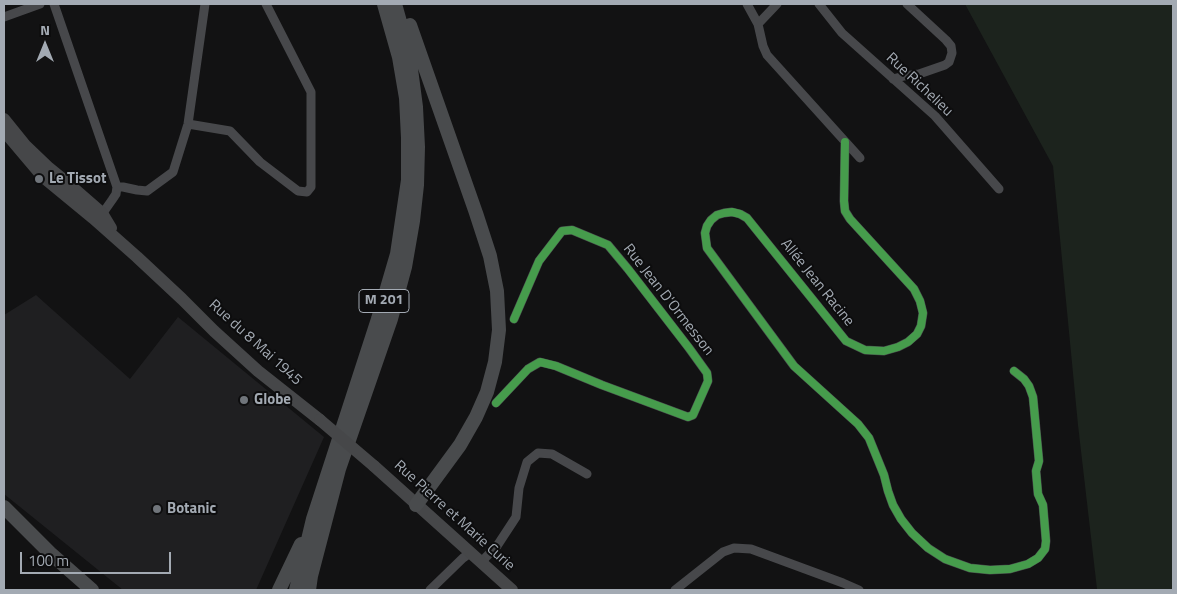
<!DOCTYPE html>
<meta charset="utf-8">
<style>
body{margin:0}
#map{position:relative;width:1177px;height:594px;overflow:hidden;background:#121213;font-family:"Titillium Web",sans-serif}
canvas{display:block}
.frame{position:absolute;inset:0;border:5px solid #a3aab3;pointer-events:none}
.north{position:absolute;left:20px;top:20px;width:50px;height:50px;-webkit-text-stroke:4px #0d0d0e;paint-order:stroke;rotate:0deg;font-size:14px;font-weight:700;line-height:20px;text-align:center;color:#a3aab3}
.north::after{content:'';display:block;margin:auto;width:18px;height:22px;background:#a3aab3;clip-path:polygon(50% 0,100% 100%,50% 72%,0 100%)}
.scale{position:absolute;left:20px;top:552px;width:151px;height:22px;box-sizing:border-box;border:2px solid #a3aab3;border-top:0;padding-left:6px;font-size:15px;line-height:18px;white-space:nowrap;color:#a3aab3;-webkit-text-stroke:4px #0d0d0e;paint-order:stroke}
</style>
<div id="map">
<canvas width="1177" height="594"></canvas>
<div class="frame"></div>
<div class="north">N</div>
<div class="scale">100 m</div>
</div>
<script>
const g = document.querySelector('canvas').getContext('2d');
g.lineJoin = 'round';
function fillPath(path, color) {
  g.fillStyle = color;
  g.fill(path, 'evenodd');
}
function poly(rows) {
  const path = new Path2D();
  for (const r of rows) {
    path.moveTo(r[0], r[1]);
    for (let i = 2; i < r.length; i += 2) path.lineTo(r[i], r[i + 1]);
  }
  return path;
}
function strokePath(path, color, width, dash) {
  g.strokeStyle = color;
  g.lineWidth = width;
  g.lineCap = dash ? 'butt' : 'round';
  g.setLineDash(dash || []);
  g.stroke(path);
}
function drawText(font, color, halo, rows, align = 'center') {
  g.font = font + ' "Titillium Web",sans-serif';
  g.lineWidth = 4;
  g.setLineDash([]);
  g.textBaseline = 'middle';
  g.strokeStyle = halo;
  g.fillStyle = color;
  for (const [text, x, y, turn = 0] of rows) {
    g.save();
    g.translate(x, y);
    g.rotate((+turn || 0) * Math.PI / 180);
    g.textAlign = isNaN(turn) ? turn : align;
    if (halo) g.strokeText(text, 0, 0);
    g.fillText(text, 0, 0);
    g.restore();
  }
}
const built = poly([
 [36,295,130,379,178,317,324,437,256,590,123,590,4,494,4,315]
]);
const green = poly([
 [965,4,1173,4,1173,590,1096,590,1097,589,1078,425,1053,166]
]);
const minor = poly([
 [54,4,117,187],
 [747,4,758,24,763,46,767,55,860,158],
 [819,4,842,33,935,116,999,189],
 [4,17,40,4],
 [758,24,777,4],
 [893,79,904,76,919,74,945,65,949,62,952,53,951,46,946,40,907,4],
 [188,124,230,131,260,162,298,191,307,192,311,187,311,92,266,4],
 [845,142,844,201,845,211,850,219,914,289,920,301,923,313,921,326,917,334,908,342,898,347,884,351,865,350,846,341,747,218,740,214,732,212,724,213,717,215,711,220,707,226,705,233,707,248,794,366,858,424,869,438,884,475,888,491,893,505,901,519,912,533,928,548,945,559,970,568,990,570,1010,569,1028,564,1038,558,1045,549,1046,541,1043,505,1038,494,1036,471,1039,461,1033,397,1029,386,1024,379,1014,371],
 [97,215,105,210,112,200,116,194,117,187,123,187,137,190,147,191,173,172,188,124,205,4],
 [496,403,528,369,540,362,556,366,602,385,688,417,693,415,708,381,707,373,689,348,628,269,608,245,572,230,562,231,539,261,514,319],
 [482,563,486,557,497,546,516,517,519,488,527,462,538,453,552,454,587,474],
 [430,590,463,558,470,553],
 [675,590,723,552,734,548,751,549,843,583,859,590]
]);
const secondary = poly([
 [4,119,25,145,49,168,71,186,102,213,111,228],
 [4,131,42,176,93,218,137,257,182,299,214,331,258,371,320,420],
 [374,466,512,590]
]);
const trunk = poly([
 [410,25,476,213,490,256,497,291,499,330,495,362,487,392,476,417,460,445,416,505],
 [4,507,50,553,92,590],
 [279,590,301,544],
 [296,590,313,519,378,319,397,254,408,180,408,138,406,98,399,57,384,4],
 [309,590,311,576,339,469,391,319,405,267,413,221,417,185,418,147,416,107,409,54,395,4]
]);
const secondaryBridge = poly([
 [320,420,374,466]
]);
const cycleway = poly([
 [845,142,844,201,845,211,850,219,914,289,920,301,923,313,921,326,917,334,908,342,898,347,884,351,865,350,846,341,747,218,740,214,732,212,724,213,717,215,711,220,707,226,705,233,707,248,794,366,858,424,869,438,884,475,888,491,893,505,901,519,912,533,928,548,945,559,970,568,990,570,1010,569,1028,564,1038,558,1045,549,1046,541,1043,505,1038,494,1036,471,1039,461,1033,397,1029,386,1024,379,1014,371],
 [496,403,528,369,540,362,556,366,602,385,688,417,693,415,708,381,707,373,689,348,628,269,608,245,572,230,562,231,539,261,514,319]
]);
const markers = [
 [39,179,5,"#70757b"],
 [244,400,5,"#70757b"],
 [157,509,5,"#70757b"]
];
const shields = [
 [384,301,50]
];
const shieldNames = [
 ["M 201",384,301]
];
const streetNames = [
 ["Rue Richelieu",919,85,43],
 ["Allée Jean Racine",817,283,51],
 ["Rue Jean D'Ormesson",668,300,52],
 ["Rue du 8 Mai 1945",255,343,42],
 ["Rue Pierre et Marie Curie",454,516,42]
];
const poiNames = [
 ["Le Tissot",49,179],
 ["Globe",254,400],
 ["Botanic",167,509]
];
fillPath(built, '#1f1f21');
fillPath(green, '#1c231d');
strokePath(minor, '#47484b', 9);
strokePath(secondary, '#464749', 12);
strokePath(trunk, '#494b4d', 14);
strokePath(secondaryBridge, '#464749', 12);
strokePath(cycleway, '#469c4c', 8);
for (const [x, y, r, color] of markers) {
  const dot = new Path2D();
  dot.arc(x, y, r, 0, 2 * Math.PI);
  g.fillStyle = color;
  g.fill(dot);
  strokePath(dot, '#0d0d0e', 2);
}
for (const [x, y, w] of shields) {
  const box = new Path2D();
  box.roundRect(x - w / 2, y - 11.5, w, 23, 4);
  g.fillStyle = '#0d0d0e';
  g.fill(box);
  strokePath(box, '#a3aab3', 1);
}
drawText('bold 14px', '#a3aab3', null, shieldNames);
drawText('15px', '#a3aab3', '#0d0d0e', streetNames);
drawText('bold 15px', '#a3aab3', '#0d0d0e', poiNames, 'left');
</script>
